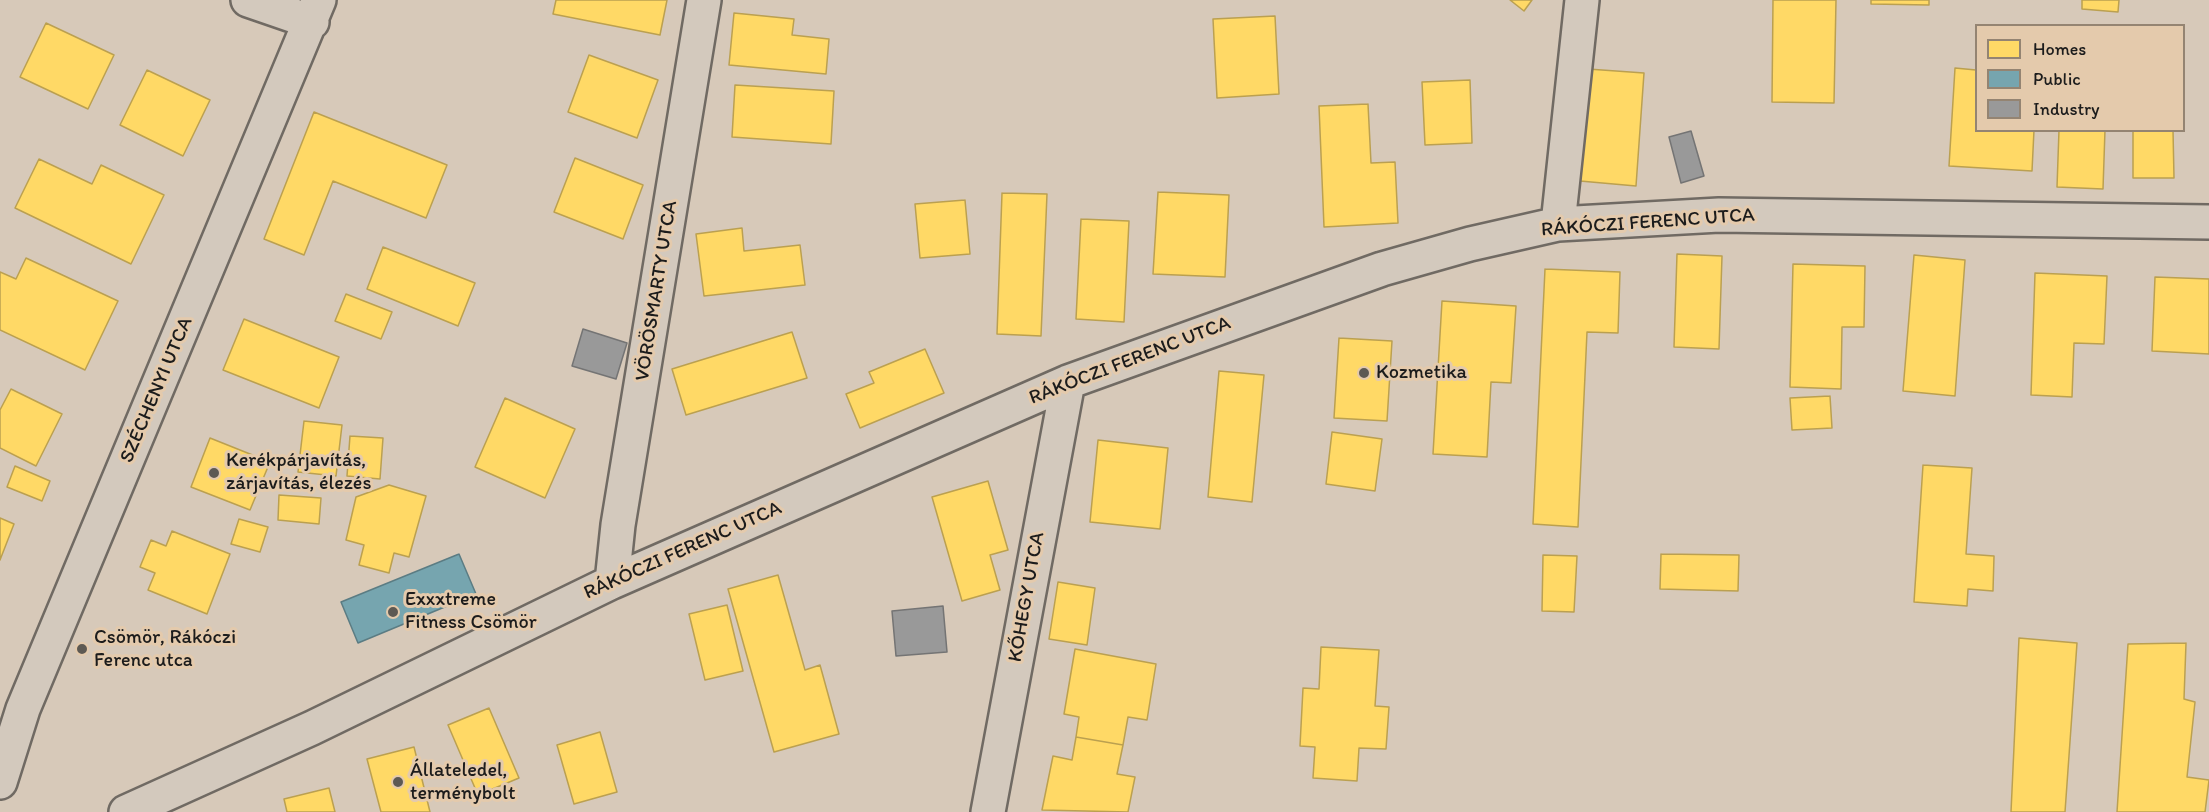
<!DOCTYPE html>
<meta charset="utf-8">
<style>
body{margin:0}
#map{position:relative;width:2209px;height:812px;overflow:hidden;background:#d7c9b9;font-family:Itim,sans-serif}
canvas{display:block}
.legend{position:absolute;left:1975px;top:24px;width:210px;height:108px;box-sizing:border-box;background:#e4caac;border:2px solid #948472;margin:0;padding:8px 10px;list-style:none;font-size:18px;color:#1c1c1c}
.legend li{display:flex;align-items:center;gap:12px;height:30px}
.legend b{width:30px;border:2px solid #948472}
</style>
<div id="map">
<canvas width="2209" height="812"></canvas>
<ul class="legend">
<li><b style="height:16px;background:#ffd966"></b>Homes</li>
<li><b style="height:16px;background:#76a5af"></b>Public</li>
<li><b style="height:16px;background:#999"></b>Industry</li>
</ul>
</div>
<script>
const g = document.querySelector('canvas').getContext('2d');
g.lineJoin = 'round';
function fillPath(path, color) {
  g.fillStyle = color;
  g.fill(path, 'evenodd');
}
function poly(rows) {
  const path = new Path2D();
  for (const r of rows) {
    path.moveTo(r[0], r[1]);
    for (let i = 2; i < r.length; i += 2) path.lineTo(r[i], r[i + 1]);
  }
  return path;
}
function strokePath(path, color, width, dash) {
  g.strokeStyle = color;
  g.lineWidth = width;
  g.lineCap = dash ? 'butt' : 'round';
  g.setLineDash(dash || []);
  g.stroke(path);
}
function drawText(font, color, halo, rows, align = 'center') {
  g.font = font + ' Itim,sans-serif';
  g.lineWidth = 6;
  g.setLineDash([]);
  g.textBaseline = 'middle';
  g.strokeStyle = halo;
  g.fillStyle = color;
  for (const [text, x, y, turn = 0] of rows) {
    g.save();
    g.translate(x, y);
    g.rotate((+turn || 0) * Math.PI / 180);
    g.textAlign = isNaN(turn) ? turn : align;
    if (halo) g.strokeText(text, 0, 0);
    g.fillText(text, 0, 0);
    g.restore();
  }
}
const homes = poly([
 [556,0,667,0,660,35,553,14,556,0],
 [1510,0,1532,0,1524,11,1510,0],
 [1773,0,1836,0,1834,103,1772,102,1773,0],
 [1871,0,1929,0,1929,5,1871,4,1871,0],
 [2082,0,2119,0,2118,12,2082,9,2082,0],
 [734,13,794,19,792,35,829,39,826,74,729,65,734,13],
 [1275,16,1279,94,1217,98,1213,19,1275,16],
 [46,23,114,55,88,109,20,77,46,23],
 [589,55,658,80,637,138,568,112,589,55],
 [1955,68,1976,70,1976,130,2034,130,2032,171,1949,166,1955,68],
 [1588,69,1644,73,1636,186,1580,181,1588,69],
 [147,70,210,100,183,156,120,125,147,70],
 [1470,80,1472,143,1425,145,1422,82,1470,80],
 [735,85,834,91,831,144,732,137,735,85],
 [1368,104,1371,163,1395,162,1398,223,1324,227,1319,106,1368,104],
 [314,112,447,165,426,218,333,181,304,255,264,239,314,112],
 [2059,130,2105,130,2103,189,2057,187,2059,130],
 [2133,130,2173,130,2174,178,2133,178,2133,130],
 [575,158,643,185,623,239,554,212,575,158],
 [39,159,92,184,101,165,164,195,131,264,15,208,39,159],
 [1158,192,1229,195,1225,277,1153,274,1158,192],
 [1002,193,1047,194,1041,336,997,334,1002,193],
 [965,200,970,254,920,258,915,204,965,200],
 [1081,219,1129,221,1124,322,1076,319,1081,219],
 [742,228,744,251,800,245,805,285,704,296,696,234,742,228],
 [383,247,475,283,458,326,367,289,383,247],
 [1677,254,1722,256,1719,349,1674,347,1677,254],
 [1914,255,1965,260,1955,396,1903,391,1914,255],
 [26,258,118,301,85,370,0,330,0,272,16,279,26,258],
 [1793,264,1865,266,1864,327,1842,327,1841,389,1790,387,1793,264],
 [1545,269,1620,272,1618,333,1587,332,1578,527,1533,524,1545,269],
 [2035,273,2107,276,2104,344,2074,343,2072,397,2031,395,2035,273],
 [2155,277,2209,279,2209,354,2152,351,2155,277],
 [346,294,392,312,381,339,335,321,346,294],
 [1442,301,1516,306,1511,383,1491,382,1487,457,1433,454,1442,301],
 [244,319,339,357,319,408,223,370,244,319],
 [792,332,807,378,686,415,672,369,792,332],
 [1339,338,1392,341,1387,421,1334,418,1339,338],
 [925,349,944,393,860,428,846,394,874,383,869,372,925,349],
 [1219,371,1264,375,1252,502,1208,497,1219,371],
 [11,389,62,414,36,466,0,448,0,410,11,389],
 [1830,396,1832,428,1792,430,1790,398,1830,396],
 [505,398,575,429,545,498,475,467,505,398],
 [304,421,342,425,336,476,298,472,304,421],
 [1332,432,1382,439,1375,491,1326,484,1332,432],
 [350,436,383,438,380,479,347,476,350,436],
 [210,438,270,462,250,510,191,487,210,438],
 [1098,440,1168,448,1160,529,1090,522,1098,440],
 [1923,465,1972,468,1966,554,1994,556,1993,591,1968,589,1967,606,1914,602,1923,465],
 [15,466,50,481,42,501,7,487,15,466],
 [988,481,1008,550,990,555,1000,590,962,601,932,497,988,481],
 [389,485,426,496,409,557,394,553,389,573,359,565,364,545,346,540,356,497,389,485],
 [279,495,321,498,319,524,278,520,279,495],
 [0,518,14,524,0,560,0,518],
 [239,519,268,527,260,552,231,544,239,519],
 [172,531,230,554,207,614,148,590,155,573,140,567,151,540,166,546,172,531],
 [1661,554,1739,555,1738,591,1660,589,1661,554],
 [1543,555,1577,556,1574,612,1542,611,1543,555],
 [778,575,805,670,820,665,839,734,774,752,728,589,778,575],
 [1058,582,1095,588,1087,645,1049,639,1058,582],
 [727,605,743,671,705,680,689,614,727,605],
 [2019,638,2077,643,2065,812,2011,812,2019,638],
 [2186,643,2184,699,2195,702,2187,777,2209,780,2205,812,2117,812,2128,644,2186,643],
 [1321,647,1379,650,1375,706,1389,707,1386,749,1359,748,1357,781,1313,778,1315,747,1300,746,1303,688,1319,689,1321,647],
 [1075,649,1156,664,1147,720,1128,717,1123,745,1076,737,1079,717,1064,714,1075,649],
 [489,708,519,778,478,795,448,725,489,708],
 [600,732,617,792,574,804,557,745,600,732],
 [1076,737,1123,745,1117,774,1135,777,1128,812,1042,810,1053,756,1072,760,1076,737],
 [414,747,430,812,381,812,367,759,414,747],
 [329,788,335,812,287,812,284,799,329,788]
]);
const public = poly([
 [459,554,476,594,358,643,341,602,459,554]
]);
const industry = poly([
 [1691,131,1704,176,1681,183,1669,137,1691,131],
 [583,329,627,343,616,379,572,366,583,329],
 [943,606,947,652,896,656,892,611,943,606]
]);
const minor = poly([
 [248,0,312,22],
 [1558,224,1582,0],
 [612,582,618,525,704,0],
 [0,782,23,709,319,0],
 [126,812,312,728,612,582,1068,382,1382,269,1470,244,1558,224,1719,215,2209,222],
 [988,812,1068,382]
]);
const markers = [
 [1364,373,6,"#5d5953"],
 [214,473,6,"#5d5953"],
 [393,612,6,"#5d5953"],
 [82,649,6,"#5d5953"],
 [398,782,6,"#5d5953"]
];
const streetNames = [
 ["RÁKÓCZI FERENC UTCA",1648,223,-4],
 ["VÖRÖSMARTY UTCA",657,291,-81],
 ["RÁKÓCZI FERENC UTCA",1130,361,-21],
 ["SZÉCHENYI UTCA",157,390,-67],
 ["RÁKÓCZI FERENC UTCA",683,551,-24],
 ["KŐHEGY UTCA",1027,597,-80]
];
const poiNames = [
 ["Kozmetika",1376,373],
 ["Kerékpárjavítás,",226,461],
 ["zárjavítás, élezés",226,484],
 ["Exxxtreme",405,600],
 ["Fitness Csömör",405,623],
 ["Csömör, Rákóczi",94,638],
 ["Ferenc utca",94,661],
 ["Állateledel,",410,771],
 ["terménybolt",410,794]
];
fillPath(homes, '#ffd966');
strokePath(homes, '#bba050', 1.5);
fillPath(public, '#76a5af');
strokePath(public, '#5b7c83', 1.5);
fillPath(industry, '#999');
strokePath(industry, '#747474', 1.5);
strokePath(minor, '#706a63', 38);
strokePath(minor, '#d3c9bd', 33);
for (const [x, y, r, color] of markers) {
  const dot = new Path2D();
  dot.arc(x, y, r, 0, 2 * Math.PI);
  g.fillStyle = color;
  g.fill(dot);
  strokePath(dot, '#e4caac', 2);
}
drawText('20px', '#1c1c1c', '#e4caac', streetNames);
drawText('20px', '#1c1c1c', '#e4caac', poiNames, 'left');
</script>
